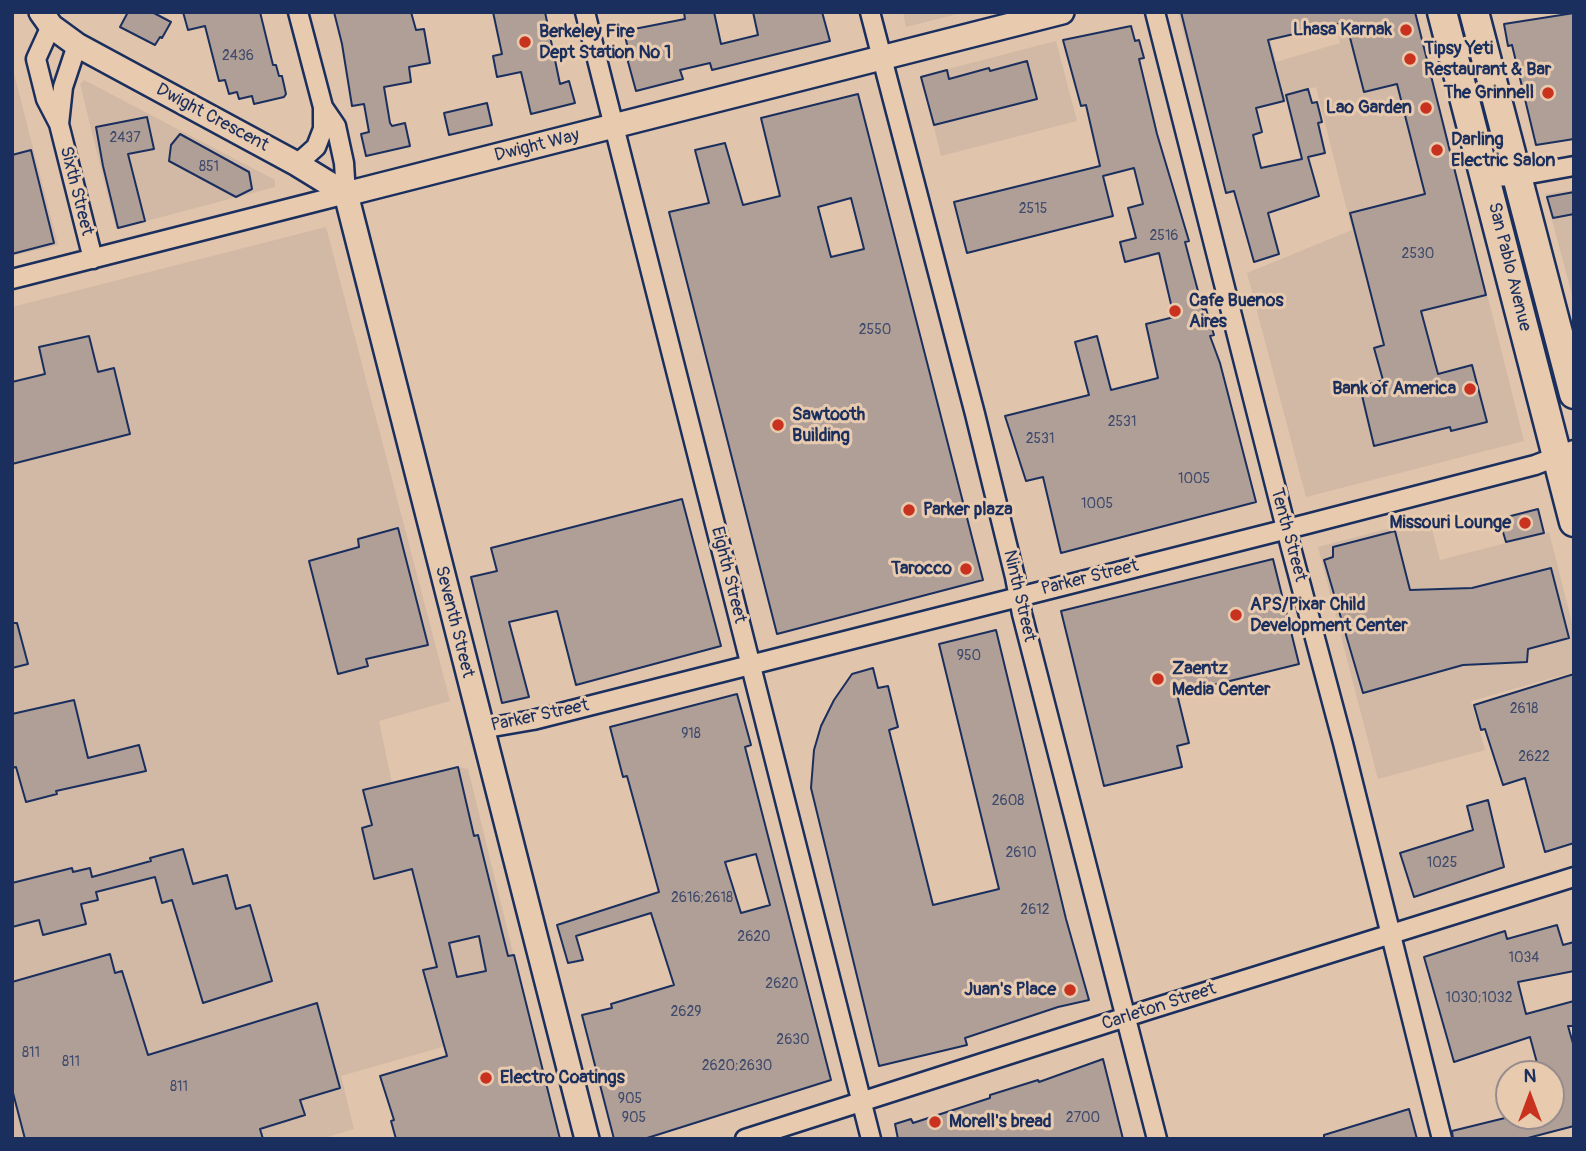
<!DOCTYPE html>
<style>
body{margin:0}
#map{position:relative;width:1586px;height:1151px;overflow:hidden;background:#e0c4ab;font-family:Pangolin,sans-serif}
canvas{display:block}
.frame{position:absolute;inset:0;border:14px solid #1b2f5e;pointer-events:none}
.north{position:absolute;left:1495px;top:1060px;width:70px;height:70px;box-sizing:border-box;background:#e8caae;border:2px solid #968c8e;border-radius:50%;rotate:0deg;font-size:19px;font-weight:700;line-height:28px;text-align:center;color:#1b2f5e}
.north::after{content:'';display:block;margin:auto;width:24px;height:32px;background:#c8321e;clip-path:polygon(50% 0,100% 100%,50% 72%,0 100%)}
</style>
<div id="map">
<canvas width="1586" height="1151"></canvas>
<div class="frame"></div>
<div class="north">N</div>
</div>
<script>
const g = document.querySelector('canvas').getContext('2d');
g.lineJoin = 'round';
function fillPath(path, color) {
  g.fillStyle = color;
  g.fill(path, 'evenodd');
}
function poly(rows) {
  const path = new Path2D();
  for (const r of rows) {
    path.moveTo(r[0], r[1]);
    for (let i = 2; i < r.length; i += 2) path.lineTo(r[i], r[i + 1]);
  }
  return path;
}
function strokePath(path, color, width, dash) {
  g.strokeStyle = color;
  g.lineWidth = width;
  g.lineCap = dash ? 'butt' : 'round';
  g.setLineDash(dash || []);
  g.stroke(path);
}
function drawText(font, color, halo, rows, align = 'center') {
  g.font = font + ' Pangolin,sans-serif';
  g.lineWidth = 6;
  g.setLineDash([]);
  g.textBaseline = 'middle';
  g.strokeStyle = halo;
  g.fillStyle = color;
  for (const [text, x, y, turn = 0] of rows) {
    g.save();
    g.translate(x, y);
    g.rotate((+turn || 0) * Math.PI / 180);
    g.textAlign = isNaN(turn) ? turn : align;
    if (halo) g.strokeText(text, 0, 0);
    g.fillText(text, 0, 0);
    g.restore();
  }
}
const built = poly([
 [903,12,965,12,906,27],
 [1178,12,1263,12,1276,62,1340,43,1333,12,1416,12,1524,441,1306,497,1247,273,1352,230,1316,87,1285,95,1286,101,1207,122],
 [1056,41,1077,121,941,156,921,76],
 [12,66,58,245,12,256],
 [84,80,275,180,275,187,116,229,80,84],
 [1574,190,1574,302,1545,194],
 [326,227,450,701,379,721,392,783,458,767,468,769,530,1022,341,1076,354,1129,321,1139,12,1139,12,307],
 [1429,518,1440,560,1549,532,1574,631,1574,672,1471,701,1485,750,1378,779,1318,547]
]);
const building = poly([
 [128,12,152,12,171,22,162,38,160,37,155,45,120,27,128,12],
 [183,12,260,12,273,65,276,65,279,76,282,76,286,94,284,97,254,104,252,96,239,99,237,92,229,94,225,80,219,81,205,26,188,30,183,12],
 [334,12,411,12,416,30,424,29,430,63,409,67,411,82,384,87,390,123,392,126,405,123,410,146,366,156,361,134,369,132,364,104,352,106,342,44,334,12],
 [493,12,545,12,560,84,569,81,575,103,531,114,521,72,497,77,493,56,502,54,493,12],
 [684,12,714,12,721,44,758,35,753,12,822,12,830,41,712,70,710,63,680,70,683,79,636,91,627,58,630,58,624,31,685,19,684,12],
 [1181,12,1415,12,1486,295,1421,311,1438,374,1472,365,1487,422,1451,431,1450,427,1374,446,1360,387,1383,380,1374,348,1384,345,1350,213,1425,194,1397,84,1364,92,1346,22,1268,40,1284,101,1256,108,1262,132,1253,135,1261,168,1302,159,1286,95,1308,89,1312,103,1317,102,1322,122,1318,123,1325,153,1308,157,1319,196,1268,213,1279,254,1254,262,1234,191,1226,193,1181,12],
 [1574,13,1574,139,1536,145,1512,45,1508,46,1504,24,1574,13],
 [1131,26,1135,41,1139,40,1144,58,1139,59,1157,134,1189,241,1185,242,1203,310,1206,309,1214,335,1210,336,1220,363,1256,502,1061,553,1043,477,1026,481,1005,416,1089,395,1075,342,1097,336,1111,390,1158,378,1146,324,1174,317,1159,253,1125,262,1120,242,1136,238,1128,208,1143,204,1134,168,1103,176,1113,216,967,253,954,202,1100,166,1086,105,1081,106,1063,40,1131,26],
 [1027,61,1037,99,934,125,921,77,947,70,949,79,989,68,990,71,1027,61],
 [858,94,983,580,777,634,669,212,709,203,695,150,725,143,743,205,780,196,761,118,858,94],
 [851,198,864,249,831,257,818,207,851,198],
 [487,103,492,125,449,135,444,113,487,103],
 [147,117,154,149,128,154,145,221,118,228,103,166,96,127,147,117],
 [180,134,249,172,252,189,236,197,169,161,171,145,180,134],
 [31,150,54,243,12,254,12,155,31,150],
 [1574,192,1574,214,1553,218,1547,197,1574,192],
 [89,336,98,372,114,368,130,434,12,464,12,382,45,374,39,347,89,336],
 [682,499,721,646,576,685,557,611,509,622,529,697,502,703,471,577,497,571,491,548,682,499],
 [1538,509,1544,533,1506,542,1499,519,1538,509],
 [398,528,428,645,366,659,368,666,338,674,309,561,359,547,358,539,398,528],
 [1395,531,1410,590,1472,588,1551,568,1569,638,1528,649,1527,662,1463,665,1363,693,1324,560,1333,557,1333,547,1395,531],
 [1273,559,1299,664,1177,694,1189,743,1177,746,1182,767,1104,786,1061,611,1273,559],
 [12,623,17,623,28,664,12,668,12,623],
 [996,630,1066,919,1089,1000,1058,1007,965,1038,967,1045,879,1066,811,788,814,750,821,726,834,700,852,674,873,668,878,688,888,686,898,727,889,730,933,905,999,889,939,644,996,630],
 [1574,674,1574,843,1545,852,1525,778,1503,785,1485,729,1481,730,1474,705,1574,674],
 [737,694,751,745,745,747,831,1080,644,1139,614,1139,582,1015,612,1008,611,1004,674,985,651,913,576,936,583,960,568,963,557,925,659,892,627,776,623,777,610,727,737,694],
 [756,854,770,905,741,913,725,862,756,854],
 [74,700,88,758,139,745,146,771,56,791,57,794,26,802,16,767,12,768,12,714,74,700],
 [458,767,474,836,478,835,508,956,514,955,560,1139,396,1139,391,1121,394,1120,380,1076,447,1056,423,970,437,967,412,869,374,879,362,828,372,825,363,790,458,767],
 [479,936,486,971,457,977,449,943,479,936],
 [1488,800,1504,867,1414,897,1400,853,1473,830,1467,806,1488,800],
 [183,849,193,884,227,875,236,909,250,905,272,981,203,1003,172,900,162,903,155,877,96,892,98,900,81,904,86,924,43,935,39,920,12,927,12,883,72,868,73,872,90,868,92,877,151,861,150,858,183,849],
 [1557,925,1563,945,1574,942,1574,971,1518,982,1526,1014,1574,1001,1574,1026,1568,1026,1574,1047,1574,1126,1524,1139,1453,1139,1452,1131,1509,1117,1551,1116,1551,1074,1540,1074,1530,1037,1454,1062,1424,957,1505,931,1507,939,1557,925],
 [110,954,115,973,122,971,148,1055,317,1003,340,1088,300,1100,305,1115,260,1129,263,1139,25,1139,12,1089,12,982,110,954],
 [1103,1059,1123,1139,898,1139,895,1124,911,1119,913,1123,990,1098,990,1095,1038,1080,1039,1082,1103,1059],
 [1409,1109,1417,1139,1324,1139,1324,1135,1409,1109]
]);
const minor = poly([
 [585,12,871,1139],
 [870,12,975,414,1015,577,1022,614,1157,1139],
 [1155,12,1291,548,1343,743,1442,1139],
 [51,26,36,59,46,99,59,124,93,259],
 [59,124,63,87,77,45],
 [297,164,316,147,323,129,323,107,298,12],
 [1486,177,1518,176,1574,166],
 [12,279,346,194,344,163,336,126,323,107],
 [481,729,533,720,1307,524,1535,465,1574,450],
 [745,1139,1151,1009,1574,877]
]);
const tertiary = poly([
 [41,12,51,26,77,45,297,164,346,194],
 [346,194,587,1139],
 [346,194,1062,12]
]);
const primary = poly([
 [1442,12,1574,522],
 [1474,12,1574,394]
]);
const markers = [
 [1406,30,7,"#c8321e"],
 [525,42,7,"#c8321e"],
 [1410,59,7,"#c8321e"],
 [1548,93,7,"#c8321e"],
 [1426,108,7,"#c8321e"],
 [1437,150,7,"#c8321e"],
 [1175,311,7,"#c8321e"],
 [1470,389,7,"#c8321e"],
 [778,425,7,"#c8321e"],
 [909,510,7,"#c8321e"],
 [1525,523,7,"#c8321e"],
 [966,569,7,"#c8321e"],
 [1236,615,7,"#c8321e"],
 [1158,679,7,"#c8321e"],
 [1070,990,7,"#c8321e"],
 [486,1078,7,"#c8321e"],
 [935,1122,7,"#c8321e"]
];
const numberNames = [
 ["2436",238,56],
 ["2437",125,138],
 ["851",209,167],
 ["2515",1033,209],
 ["2516",1164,236],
 ["2530",1418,254],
 ["2550",875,330],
 ["2531",1122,422],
 ["2531",1040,439],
 ["1005",1194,479],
 ["1005",1097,504],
 ["950",969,656],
 ["2618",1524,709],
 ["918",691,734],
 ["2622",1534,757],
 ["2608",1008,801],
 ["2610",1021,853],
 ["1025",1442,863],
 ["2616;2618",702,898],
 ["2612",1035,910],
 ["2620",754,937],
 ["1034",1524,958],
 ["2620",782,984],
 ["1030;1032",1479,998],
 ["2629",686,1012],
 ["2630",793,1040],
 ["811",31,1053],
 ["811",71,1062],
 ["2620;2630",737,1066],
 ["811",179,1087],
 ["905",630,1099],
 ["905",634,1118],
 ["2700",1083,1118]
];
const poiNames = [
 ["Lhasa Karnak",1392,30,"right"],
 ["Berkeley Fire",539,32],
 ["Dept Station No 1",539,53],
 ["Tipsy Yeti",1424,49],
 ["Restaurant & Bar",1424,70],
 ["The Grinnell",1534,93,"right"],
 ["Lao Garden",1412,108,"right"],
 ["Darling",1451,140],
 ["Electric Salon",1451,161],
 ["Cafe Buenos",1189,301],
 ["Aires",1189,322],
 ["Bank of America",1456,389,"right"],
 ["Sawtooth",792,415],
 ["Building",792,436],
 ["Parker plaza",923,510],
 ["Missouri Lounge",1511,523,"right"],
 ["Tarocco",952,569,"right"],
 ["APS/Pixar Child",1250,605],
 ["Development Center",1250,626],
 ["Zaentz",1172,669],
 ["Media Center",1172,690],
 ["Juan's Place",1056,990,"right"],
 ["Electro Coatings",500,1078],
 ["Morell's bread",949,1122]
];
const streetNames = [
 ["Dwight Crescent",212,118,28],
 ["Dwight Way",537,146,-14],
 ["Sixth Street",76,191,76],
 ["San Pablo Avenue",1509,267,76],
 ["Tenth Street",1288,535,75],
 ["Eighth Street",728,575,76],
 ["Parker Street",1090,578,-14],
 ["Ninth Street",1019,596,77],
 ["Seventh Street",454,622,76],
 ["Parker Street",540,716,-12],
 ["Carleton Street",1159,1007,-18]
];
fillPath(built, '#d1b9a5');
fillPath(building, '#af9f97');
strokePath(building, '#1b2f5e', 2);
strokePath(minor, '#1b2f5e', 23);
strokePath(tertiary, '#1b2f5e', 28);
strokePath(primary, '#1b2f5e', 33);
strokePath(minor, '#e8caae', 18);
strokePath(tertiary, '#e8caae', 23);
strokePath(primary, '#e8caae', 28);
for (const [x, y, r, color] of markers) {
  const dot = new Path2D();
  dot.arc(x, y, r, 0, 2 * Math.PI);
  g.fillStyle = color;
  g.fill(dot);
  strokePath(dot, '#e8caae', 2.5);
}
drawText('14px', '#404b6c', null, numberNames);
drawText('bold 18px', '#1b2f5e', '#e8caae', poiNames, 'left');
drawText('18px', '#1b2f5e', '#e8caae', streetNames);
</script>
